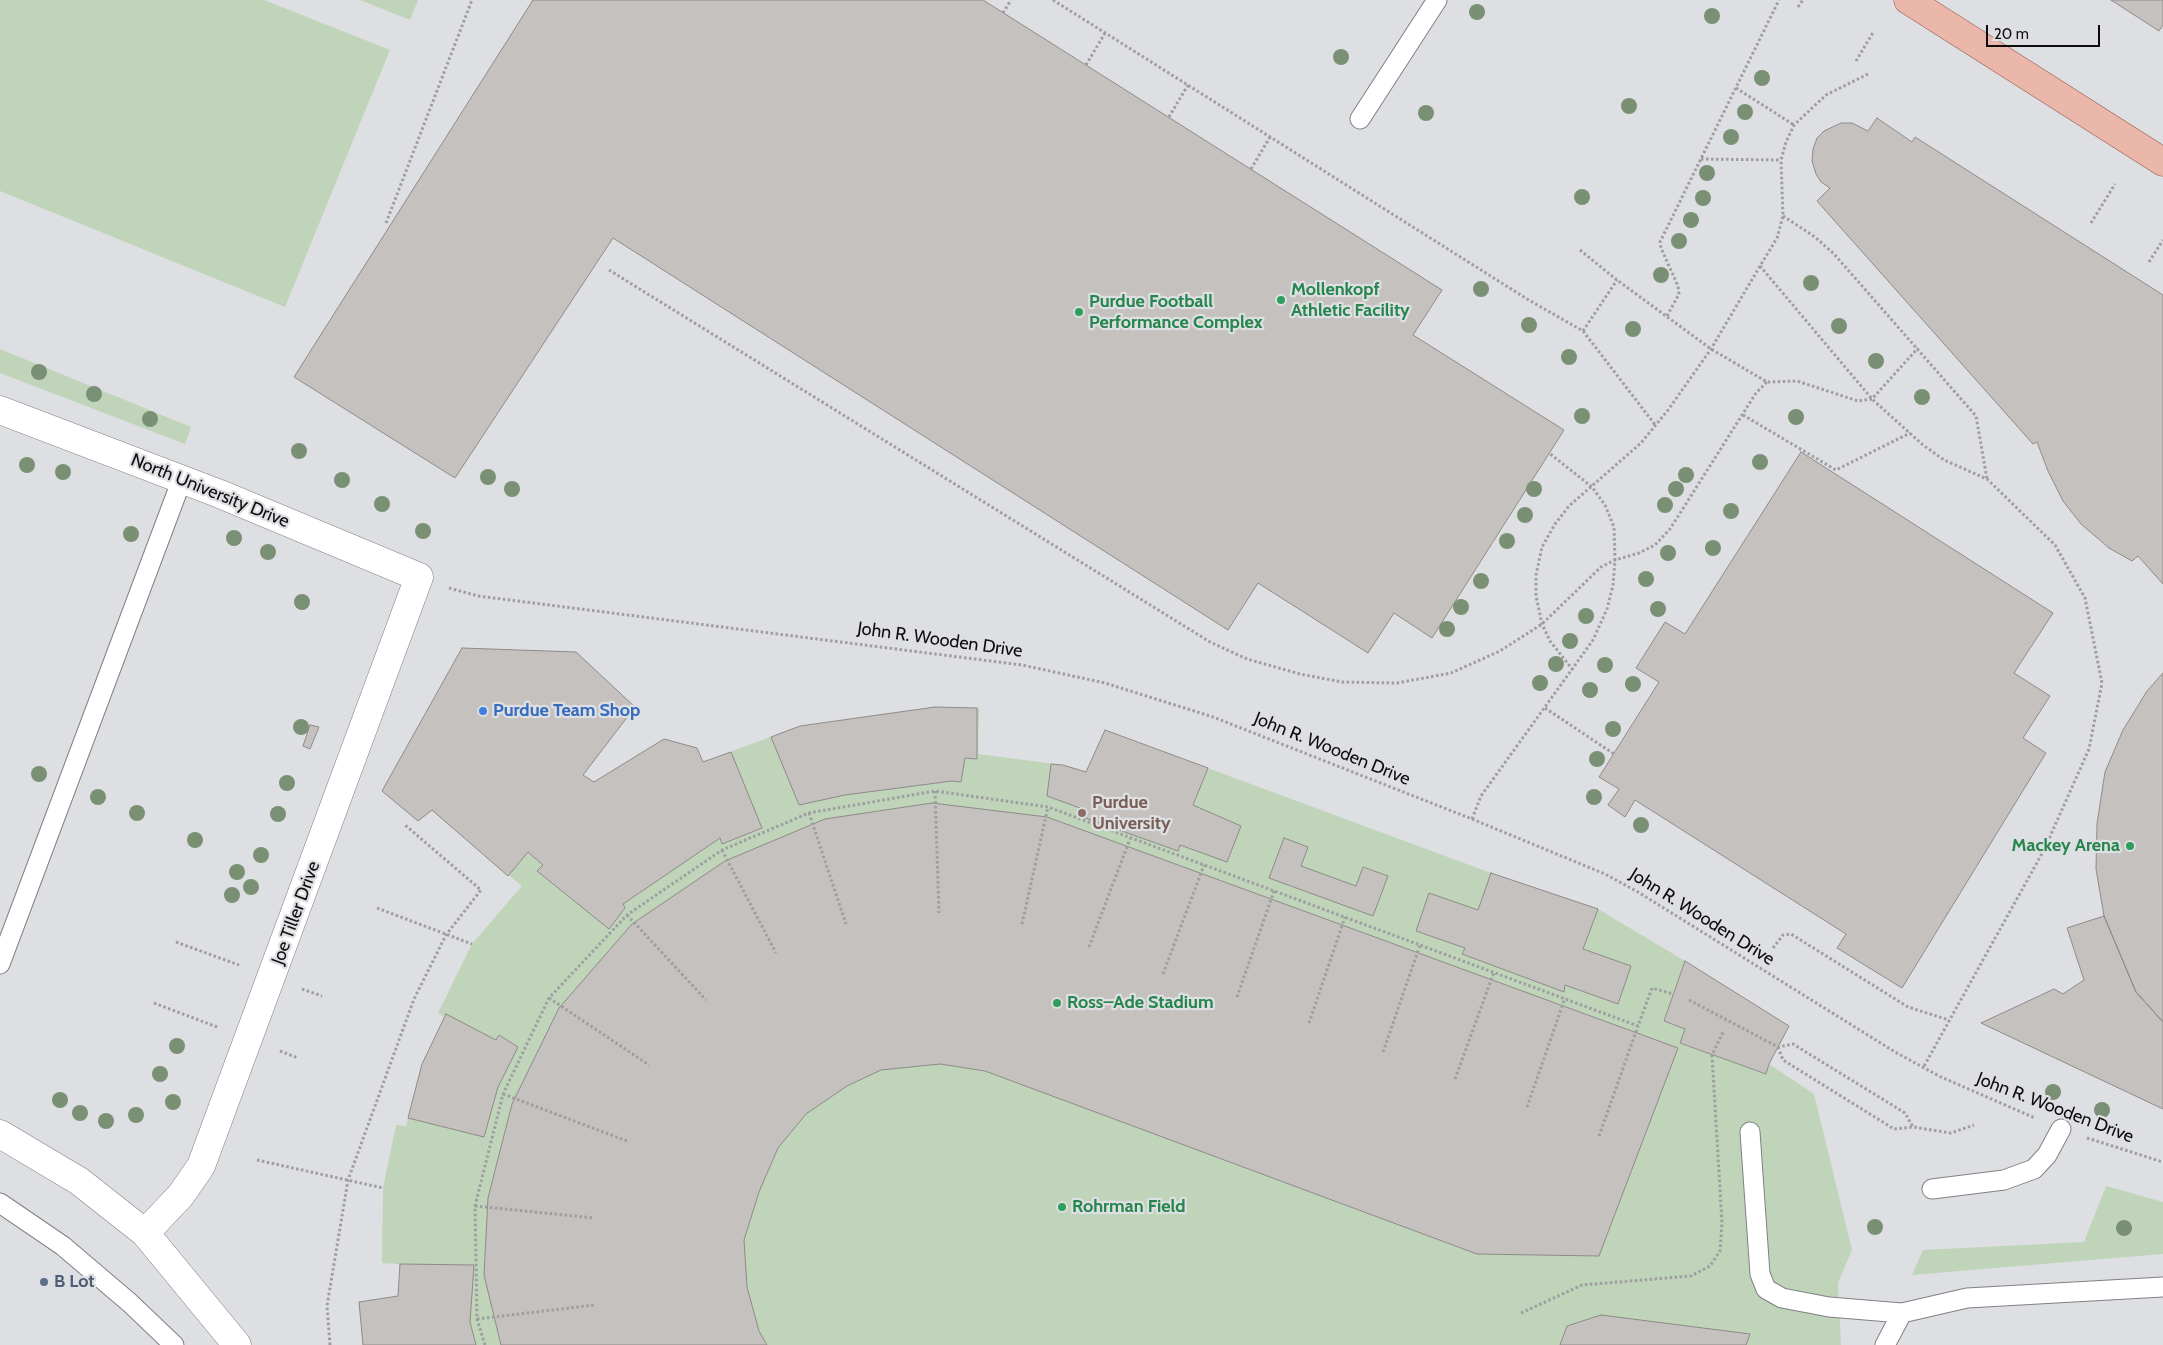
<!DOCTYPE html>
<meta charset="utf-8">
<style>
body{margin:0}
#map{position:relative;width:2163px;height:1345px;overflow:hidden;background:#dedfe2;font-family:Cabin,sans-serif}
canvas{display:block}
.scale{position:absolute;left:1986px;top:25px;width:114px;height:22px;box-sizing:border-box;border:2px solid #0d0d0e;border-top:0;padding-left:6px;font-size:15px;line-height:18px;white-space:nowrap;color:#0d0d0e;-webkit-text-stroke:4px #dedfe2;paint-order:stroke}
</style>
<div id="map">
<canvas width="2163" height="1345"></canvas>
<div class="scale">20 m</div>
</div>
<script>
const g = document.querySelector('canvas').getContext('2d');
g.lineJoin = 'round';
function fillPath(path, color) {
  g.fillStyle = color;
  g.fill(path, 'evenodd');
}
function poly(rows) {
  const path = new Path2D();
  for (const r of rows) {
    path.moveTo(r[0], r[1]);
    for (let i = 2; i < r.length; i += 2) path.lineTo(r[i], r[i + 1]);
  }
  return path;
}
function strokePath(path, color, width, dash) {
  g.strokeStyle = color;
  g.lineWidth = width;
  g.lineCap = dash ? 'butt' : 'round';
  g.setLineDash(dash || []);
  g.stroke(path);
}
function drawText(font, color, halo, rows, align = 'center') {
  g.font = font + ' Cabin,sans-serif';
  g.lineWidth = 4.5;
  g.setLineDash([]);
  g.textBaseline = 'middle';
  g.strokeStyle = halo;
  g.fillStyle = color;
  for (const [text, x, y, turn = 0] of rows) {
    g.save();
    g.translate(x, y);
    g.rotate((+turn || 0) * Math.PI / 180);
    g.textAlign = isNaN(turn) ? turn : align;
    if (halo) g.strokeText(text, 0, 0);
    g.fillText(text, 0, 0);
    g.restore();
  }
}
const green = poly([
 [0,0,264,0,390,50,285,307,0,191],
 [360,0,418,0,410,20],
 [0,349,191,427,185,444,0,373],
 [462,648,576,652,635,707,583,775,594,782,664,739,697,748,703,762,800,726,935,707,979,708,978,754,1063,765,1086,772,1105,730,1491,873,1598,909,1685,961,1664,1021,1685,1029,1680,1043,1766,1074,1769,1064,1814,1094,1852,1250,1838,1283,1841,1345,363,1345,359,1302,398,1296,400,1264,382,1263,383,1188,396,1125,406,1126,422,1064,445,1017,438,1013,472,944,522,886,432,811,418,821,382,791],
 [2106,1186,2163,1202,2163,1254,1912,1275,1923,1250,2084,1242]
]);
const building = poly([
 [533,0,983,0,1442,290,1413,335,1564,430,1432,638,1394,613,1368,653,1258,583,1228,630,613,238,455,478,294,377,533,0],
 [2111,0,2163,0,2163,25,2159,31,2111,0],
 [1877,118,1912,142,1915,137,2163,295,2163,584,2138,556,2132,561,2109,548,2081,524,2063,501,2048,471,2037,442,2033,444,1817,201,1830,188,1821,182,1816,174,1812,161,1813,149,1817,138,1824,131,1841,123,1852,123,1868,131,1877,118],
 [1801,452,2053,613,2014,673,2050,696,2023,738,2046,753,1902,988,1837,948,1846,934,1635,800,1625,817,1608,805,1619,789,1599,777,1659,682,1636,668,1665,622,1685,634,1801,452],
 [462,648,576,652,635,707,583,775,594,782,664,739,697,748,703,762,731,752,762,828,722,844,720,838,623,904,625,908,609,929,537,871,543,865,528,852,508,876,432,810,418,821,382,791,462,648],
 [2163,673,2163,1022,2136,992,2104,916,2096,869,2097,824,2105,772,2123,730,2147,691,2163,673],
 [935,707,977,708,977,759,965,758,961,782,952,781,845,795,799,805,771,737,800,726,935,707],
 [310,725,319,727,310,749,303,746,310,725],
 [1105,730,1208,768,1193,805,1241,826,1227,862,1180,845,1178,851,1077,815,1080,808,1047,796,1051,764,1063,765,1086,772,1105,730],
 [932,803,1047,817,1678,1048,1599,1256,1477,1254,985,1071,940,1064,881,1070,847,1086,806,1114,778,1148,759,1192,744,1240,747,1287,759,1331,767,1345,501,1345,484,1275,488,1198,512,1104,559,1008,632,924,725,861,825,819,932,803],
 [1284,838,1308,847,1301,866,1356,886,1363,867,1388,876,1373,916,1269,878,1284,838],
 [1491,873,1598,909,1583,949,1631,966,1618,1004,1565,985,1564,992,1462,954,1465,948,1416,931,1429,893,1478,910,1491,873],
 [2104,916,2136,992,2163,1022,2163,1109,1981,1023,2054,989,2063,994,2084,980,2067,928,2104,916],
 [1685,961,1789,1026,1769,1064,1766,1074,1680,1043,1685,1029,1664,1021,1685,961],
 [446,1014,496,1040,499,1035,518,1047,498,1087,484,1137,408,1118,422,1064,446,1014],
 [400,1264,474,1265,470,1322,476,1345,363,1345,359,1302,398,1296,400,1264],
 [1601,1315,1750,1334,1746,1345,1560,1345,1567,1326,1601,1315]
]);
const path = poly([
 [1053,0,1527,299,1583,331,1656,426],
 [1798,7,1803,0],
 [1003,13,1011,0],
 [1856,61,1874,31],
 [1086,65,1105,33],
 [1736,88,1794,125],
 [1169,117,1188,85],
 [1701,159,1781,160],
 [1251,169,1270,137],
 [1783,216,1815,237,1834,254,1976,416,1987,479],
 [386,223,472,0],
 [2091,223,2115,184],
 [1580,250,1617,280,1711,349,1767,382,1797,381,1858,401,1872,399,1918,348],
 [2149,262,2163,240],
 [1760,266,1872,399,1923,445,1944,460,1987,479,2055,545,2085,598,2102,683,2089,749,2044,850,1923,1068],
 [609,270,1210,642,1247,659,1300,674,1342,682,1397,683,1451,673,1500,651,1542,624,1601,567,1615,560,1639,553,1655,545,1670,529,1756,393,1767,382],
 [1667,316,1679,294,1678,286,1661,248,1660,242,1779,0],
 [1583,331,1617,280],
 [1743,415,1836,470,1910,433],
 [449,588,478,596,1022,665,1105,683,1213,717,1472,819,1605,874,1638,892,1895,1052,1939,1076,2035,1118],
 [1573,670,1550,641,1542,624,1536,596,1536,575,1542,547,1555,524,1569,506,1641,443,1668,410,1711,349,1760,266,1777,238,1783,216,1781,160,1786,142,1794,125,1826,95,1868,74],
 [1545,708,1614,754],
 [935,791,939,913],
 [809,813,846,924],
 [1472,819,1481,796,1593,640,1607,609,1613,585,1615,560,1614,527,1605,505,1592,487,1549,453],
 [722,850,776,953],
 [377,908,472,944],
 [627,915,706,1000],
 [1022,924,1048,807],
 [176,942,239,965],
 [1089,947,1130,839],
 [1773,948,1783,935,1791,934,1908,1007,1949,1020],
 [1163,974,1204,865],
 [302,989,322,996],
 [1237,997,1274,891],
 [549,998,649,1065],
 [1689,1000,1778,1047,1793,1044,1905,1113,1913,1127],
 [154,1003,217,1027],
 [1309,1023,1345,917],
 [1778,1047,1783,1060,1894,1129,1913,1127,1951,1133,1974,1125],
 [280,1051,298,1058],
 [1383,1052,1420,945],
 [1455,1079,1494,972],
 [503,1094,627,1141],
 [1527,1107,1565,998],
 [1599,1136,1638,1026],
 [2087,1138,2163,1162],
 [257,1160,383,1188],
 [475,1206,594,1218],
 [1521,1313,1582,1285,1691,1276,1710,1266,1720,1251,1722,1223,1712,1055,1724,1030],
 [477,1319,595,1305],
 [330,1345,327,1306,348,1180,414,999,446,935,481,890,405,825],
 [485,1345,477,1319,475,1206,503,1094,549,998,627,915,722,850,809,813,935,791,1048,807,1638,1026,1652,988,1673,994]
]);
const lane = poly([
 [1360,119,1437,0],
 [0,964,182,479],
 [1750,1132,1760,1274,1766,1289,1782,1298,1829,1307,1902,1313],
 [1932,1189,2004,1180,2034,1169,2047,1155,2061,1129],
 [0,1203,63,1246,130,1303,174,1345],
 [1885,1345,1902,1313,1967,1298,2163,1287]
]);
const street = poly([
 [0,410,220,494,419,577,201,1166,181,1195,145,1233],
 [0,1134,79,1181,145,1233,237,1345]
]);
const primary = poly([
 [1908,0,2163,162]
]);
const trees = [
 [1477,12],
 [1712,16],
 [1341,57],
 [1762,78],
 [1629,106],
 [1745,112],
 [1426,113],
 [1731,137],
 [1707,173],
 [1582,197],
 [1703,198],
 [1691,220],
 [1679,241],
 [1661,275],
 [1811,283],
 [1481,289],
 [1529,325],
 [1839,326],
 [1633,329],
 [1569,357],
 [1876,361],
 [39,372],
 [94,394],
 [1922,397],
 [1582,416],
 [1796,417],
 [150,419],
 [299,451],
 [1760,462],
 [27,465],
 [63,472],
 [1686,475],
 [488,477],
 [342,480],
 [512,489],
 [1534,489],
 [1676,489],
 [382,504],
 [1665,505],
 [1731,511],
 [1525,515],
 [423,531],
 [131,534],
 [234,538],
 [1507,541],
 [1713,548],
 [268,552],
 [1668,553],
 [1646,579],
 [1481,581],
 [302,602],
 [1461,607],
 [1658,609],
 [1586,616],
 [1447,629],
 [1570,641],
 [1556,664],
 [1605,665],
 [1540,683],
 [1633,684],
 [1590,690],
 [301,727],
 [1613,729],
 [1597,759],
 [39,774],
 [287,783],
 [98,797],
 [1594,797],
 [137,813],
 [278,814],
 [1641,825],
 [195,840],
 [261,855],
 [237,872],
 [251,887],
 [232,895],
 [177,1046],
 [160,1074],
 [2053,1092],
 [60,1100],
 [173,1102],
 [2102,1110],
 [80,1113],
 [136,1115],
 [106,1121],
 [1875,1227],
 [2124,1228]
];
const markers = [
 [1281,300,5,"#2e9e5b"],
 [1079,312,5,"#2e9e5b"],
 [483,711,5,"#3f7fe0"],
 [1082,813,5,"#8d6e63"],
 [2130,846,5,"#2e9e5b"],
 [1057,1003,5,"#2e9e5b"],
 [1062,1207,5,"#2e9e5b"],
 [44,1282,5,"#5c6f8a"]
];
const leisureNames = [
 ["Mollenkopf",1291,290],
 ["Athletic Facility",1291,311],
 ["Purdue Football",1089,302],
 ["Performance Complex",1089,323],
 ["Mackey Arena",2120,846,"right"],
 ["Ross–Ade Stadium",1067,1003],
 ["Rohrman Field",1072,1207]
];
const streetNames = [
 ["North University Drive",210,491,22],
 ["John R. Wooden Drive",940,640,8],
 ["John R. Wooden Drive",1332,749,22],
 ["Joe Tiller Drive",296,913,-70],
 ["John R. Wooden Drive",1702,917,32],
 ["John R. Wooden Drive",2055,1108,21]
];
const shopNames = [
 ["Purdue Team Shop",493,711]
];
const educationNames = [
 ["Purdue",1092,803],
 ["University",1092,824]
];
const serviceNames = [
 ["B Lot",54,1282]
];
fillPath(green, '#bfd4b9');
fillPath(building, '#c5c1bf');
strokePath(building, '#8e8b89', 1);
strokePath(lane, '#808184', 21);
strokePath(street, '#808184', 29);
strokePath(primary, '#955c50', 29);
strokePath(path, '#9e9ea1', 3, [2.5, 2.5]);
strokePath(lane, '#fff', 19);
strokePath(street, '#fff', 28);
strokePath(primary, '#ebb7ab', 28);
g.fillStyle = '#7a9075';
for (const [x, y] of trees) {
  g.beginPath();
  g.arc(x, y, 8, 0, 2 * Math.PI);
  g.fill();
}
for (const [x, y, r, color] of markers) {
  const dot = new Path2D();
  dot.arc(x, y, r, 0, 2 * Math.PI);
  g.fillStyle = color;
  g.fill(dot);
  strokePath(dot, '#dedfe2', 2);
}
drawText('bold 18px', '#27864d', '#dedfe2', leisureNames, 'left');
drawText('18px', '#0d0d0e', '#dedfe2', streetNames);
drawText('bold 18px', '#366cbe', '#dedfe2', shopNames, 'left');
drawText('bold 18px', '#785e54', '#dedfe2', educationNames, 'left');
drawText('bold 18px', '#4e5e75', '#dedfe2', serviceNames, 'left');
</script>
